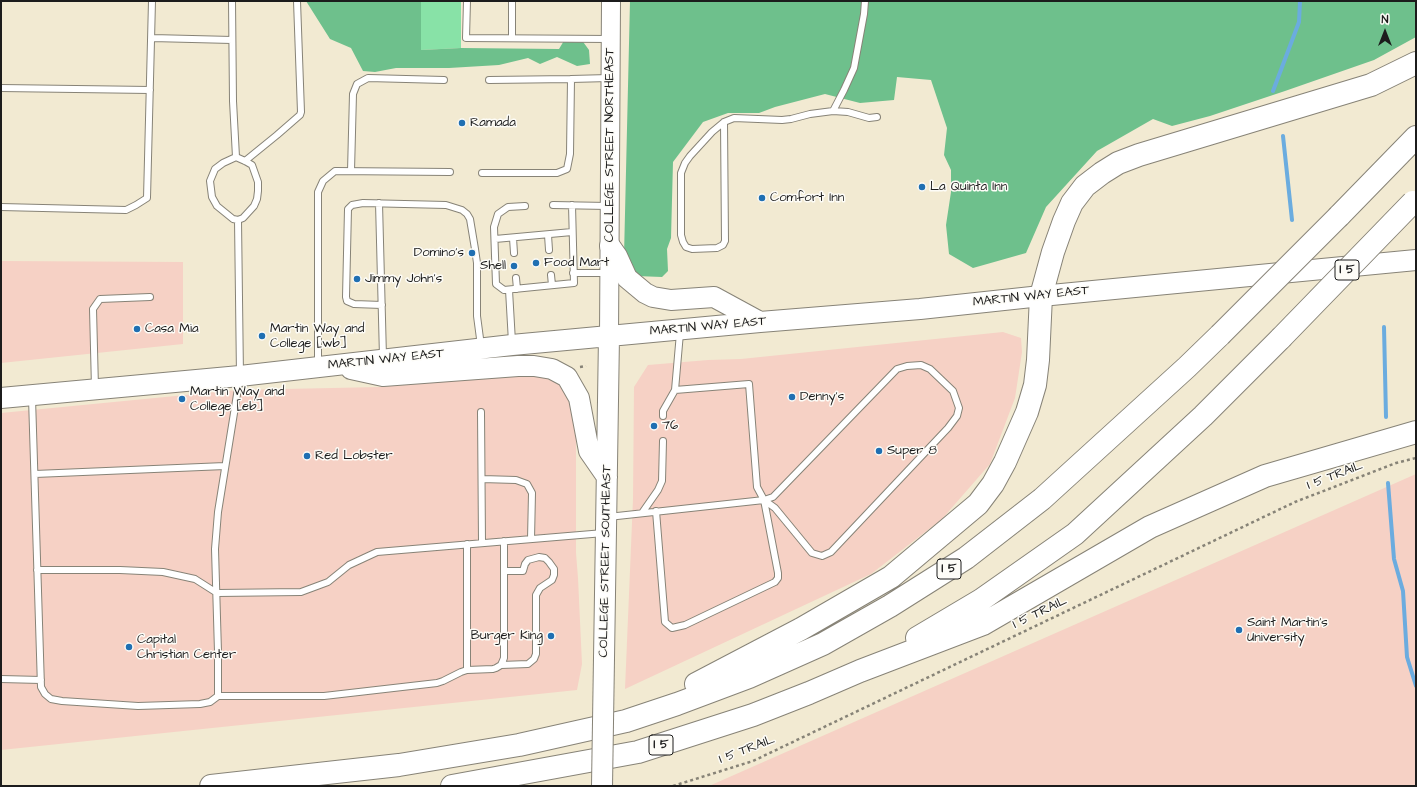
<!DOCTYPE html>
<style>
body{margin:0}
#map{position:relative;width:1417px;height:787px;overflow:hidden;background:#f2ead2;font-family:"Architects Daughter",sans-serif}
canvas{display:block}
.frame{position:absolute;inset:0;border:2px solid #1c1c1c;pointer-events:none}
.north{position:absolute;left:1365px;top:12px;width:40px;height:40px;-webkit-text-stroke:3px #fdfcf7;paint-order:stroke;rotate:0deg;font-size:11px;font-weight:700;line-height:16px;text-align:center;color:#1c1c1c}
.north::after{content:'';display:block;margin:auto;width:14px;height:18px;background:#1c1c1c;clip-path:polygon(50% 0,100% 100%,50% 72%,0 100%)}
</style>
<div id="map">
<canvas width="1417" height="787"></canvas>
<div class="frame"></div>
<div class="north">N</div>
</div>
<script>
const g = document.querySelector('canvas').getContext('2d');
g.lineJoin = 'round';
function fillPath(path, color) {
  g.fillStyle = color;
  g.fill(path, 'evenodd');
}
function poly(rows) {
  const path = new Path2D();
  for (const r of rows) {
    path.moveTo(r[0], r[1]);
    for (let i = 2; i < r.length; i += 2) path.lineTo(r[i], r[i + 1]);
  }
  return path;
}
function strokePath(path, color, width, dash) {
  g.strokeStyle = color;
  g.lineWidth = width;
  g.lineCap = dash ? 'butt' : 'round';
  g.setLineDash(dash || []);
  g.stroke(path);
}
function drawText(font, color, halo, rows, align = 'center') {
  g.font = font + ' "Architects Daughter",sans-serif';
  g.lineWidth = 3;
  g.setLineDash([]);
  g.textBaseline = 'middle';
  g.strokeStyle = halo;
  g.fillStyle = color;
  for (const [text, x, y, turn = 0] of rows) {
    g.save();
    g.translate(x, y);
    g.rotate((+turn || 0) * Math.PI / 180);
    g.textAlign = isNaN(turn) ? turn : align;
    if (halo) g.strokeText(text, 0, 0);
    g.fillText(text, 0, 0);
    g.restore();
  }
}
const built = poly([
 [1,261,183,262,183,344,1,363],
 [1003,332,1021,338,1022,352,1015,398,990,464,942,519,871,574,625,689,633,499,634,387,648,365,708,360,741,359],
 [532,369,550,374,569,393,576,422,576,553,578,578,582,664,577,690,1,750,1,413,237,390,379,387,428,383],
 [1416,474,1416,786,709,786]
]);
const green = poly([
 [421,1,461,1,461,48,421,50]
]);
const forest = poly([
 [306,1,421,1,421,50,461,48,559,49,565,39,581,39,589,50,590,64,577,66,557,57,540,64,528,58,499,65,449,68,396,68,375,72,363,71,351,48,330,39],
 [630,1,1416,1,1416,37,1374,60,1285,91,1210,116,1172,126,1153,119,1097,151,1046,207,1026,253,973,268,949,254,946,225,951,192,951,170,944,155,947,128,931,80,897,77,894,100,860,103,825,94,775,107,759,113,728,113,703,122,673,162,671,238,667,249,668,271,662,277,636,276,624,256]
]);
const stream = poly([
 [1273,91,1299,22,1300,1],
 [1283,136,1292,220],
 [1384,327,1386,417],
 [1388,483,1394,559,1403,591,1407,657,1416,686]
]);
const path = poly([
 [580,367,586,366],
 [673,786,753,761,1295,502,1396,463,1416,458]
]);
const lane = poly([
 [232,1,233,101,236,157],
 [467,1,466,38,610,39],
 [152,38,232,40],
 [512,38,512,1],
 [489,80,571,79],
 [1,88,150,90],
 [833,111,844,90,854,68,864,14,865,1],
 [724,122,725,241,723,245,717,248,692,249,686,247,683,242,681,235,681,173,685,163,690,156,712,132,724,122,734,118,782,120,791,119,810,114,833,111,848,112,869,118,877,117],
 [236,157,245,161,252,165,258,182,258,191,257,199,254,206,243,218,238,220,233,219,217,206,212,197,210,181,215,169,223,163,236,157],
 [245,161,277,135,300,115,301,112,297,1],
 [351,171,353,94,357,84,368,78,444,80],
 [482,173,557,173,567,169,570,154,571,79,609,78],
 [379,203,383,357],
 [553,205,608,206],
 [525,206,508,207,498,214,494,227,496,284,504,290,574,283,572,205],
 [1,207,126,210,136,205,147,198,152,1],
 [548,235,549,250],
 [513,238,514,253],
 [495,239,572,232],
 [573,273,608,273],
 [551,275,552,285],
 [516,278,517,289],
 [509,290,512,342],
 [382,305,354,304,347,301,346,297,348,209,352,205,363,203,446,205,462,210,467,214,470,219,475,249,477,263,477,316,481,346],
 [318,364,318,192,323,181,335,171,450,172],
 [95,388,93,309,100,299,150,297],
 [32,398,41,687,45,694,51,699,62,701,138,706,200,704,210,702,218,696,218,652,215,549,218,512,240,376,238,220],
 [481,412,482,543],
 [663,416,663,411,675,390,680,333],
 [35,474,225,466],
 [482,479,516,480,527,484,532,493,531,539],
 [656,511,665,622,672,628,685,625,775,582,778,578,778,573,764,500,757,487,749,384,675,390],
 [642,513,658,490,662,481,663,441],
 [608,517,764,500,773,497,897,369,907,366,921,365,930,369,953,391,959,408,957,416,948,428,831,552,822,556,812,553,775,508,764,500],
 [37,570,120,570,163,572,195,579,217,593,301,592,328,582,349,565,377,552,604,533],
 [501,665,528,664,534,659,536,654,536,595,540,588,552,580,554,575,554,569,549,562,545,558,539,557,528,560,525,564,523,571,504,571],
 [467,670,467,544],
 [1,679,41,680],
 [218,696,324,696,437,683,443,681,461,672,467,670,493,669,496,668,501,665,504,658,504,541]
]);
const secondary = poly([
 [609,336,611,1]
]);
const primary = poly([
 [610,246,617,256,627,278,645,293,653,297,671,300,714,297,760,322],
 [351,369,383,376,518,366,534,366,552,369,567,377,579,398,589,451,607,477],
 [1,398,240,376,512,345,760,322,920,309,1041,296,1416,260],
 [604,658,609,336]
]);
const highway = poly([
 [1339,216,1416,137],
 [917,638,981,600,1075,534,1203,416,1281,338],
 [696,684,801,629,891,577,978,504,993,484,1005,462,1027,412,1035,385,1038,360,1041,296,1053,252,1064,221,1072,203,1085,186,1102,173,1118,163,1139,155,1371,85,1416,63],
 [211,786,399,765,519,745,626,721,677,704,749,677,823,644,890,606,966,558,1042,499,1187,367,1220,335],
 [452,786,638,752,753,715,809,693,860,671,983,624,1150,527,1265,476,1416,432]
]);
const primaryBridge = poly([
 [602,786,604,658]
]);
const highwayBridge = poly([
 [1220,335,1339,216],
 [1281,338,1413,202]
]);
const markers = [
 [462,123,4,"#1f6fb2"],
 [922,187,4,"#1f6fb2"],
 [762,198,4,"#1f6fb2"],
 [472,253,4,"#1f6fb2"],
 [536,263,4,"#1f6fb2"],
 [514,266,4,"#1f6fb2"],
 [357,279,4,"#1f6fb2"],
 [137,329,4,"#1f6fb2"],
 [262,336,4,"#1f6fb2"],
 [792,397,4,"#1f6fb2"],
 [182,399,4,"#1f6fb2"],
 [654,426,4,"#1f6fb2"],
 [879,451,4,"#1f6fb2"],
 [307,456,4,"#1f6fb2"],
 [1239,630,4,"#1f6fb2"],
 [551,636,4,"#1f6fb2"],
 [129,647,4,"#1f6fb2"]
];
const shields = [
 [1347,270,24],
 [949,569,24],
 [661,745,24]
];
const shieldNames = [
 ["I 5",1347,270],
 ["I 5",949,569],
 ["I 5",661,745]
];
const poiNames = [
 ["Ramada",470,123],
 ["La Quinta Inn",930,187],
 ["Comfort Inn",770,198],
 ["Domino's",464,253,"right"],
 ["Food Mart",544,263],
 ["Shell",506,266,"right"],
 ["Jimmy John's",365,279],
 ["Casa Mia",145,329],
 ["Martin Way and",270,329],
 ["College [wb]",270,344],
 ["Martin Way and",190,392],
 ["College [eb]",190,407],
 ["Denny's",800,397],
 ["76",662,426],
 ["Super 8",887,451],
 ["Red Lobster",315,456],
 ["Saint Martin's",1247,623],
 ["University",1247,638],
 ["Burger King",543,636,"right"],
 ["Capital",137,640],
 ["Christian Center",137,655]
];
const streetNames = [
 ["COLLEGE STREET NORTHEAST",610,145,-90],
 ["MARTIN WAY EAST",1031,297,-6],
 ["MARTIN WAY EAST",708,327,-5],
 ["MARTIN WAY EAST",386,360,-6],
 ["I 5 TRAIL",1335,476,-21],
 ["COLLEGE STREET SOUTHEAST",606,561,-89],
 ["I 5 TRAIL",1040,613,-26],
 ["I 5 TRAIL",747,750,-21]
];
fillPath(built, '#f6d1c5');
fillPath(green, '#88e2a7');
fillPath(forest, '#6ec08c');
strokePath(stream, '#6bacdf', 4);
strokePath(lane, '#878377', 8);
strokePath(secondary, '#878377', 20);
strokePath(primary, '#878377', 22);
strokePath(highway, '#878377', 24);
strokePath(path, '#878377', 2.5, [3, 3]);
strokePath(lane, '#fff', 6);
strokePath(secondary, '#fff', 18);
strokePath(primary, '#fff', 20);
strokePath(highway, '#fff', 22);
strokePath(primaryBridge, '#878377', 22, []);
strokePath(highwayBridge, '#878377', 24, []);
strokePath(primaryBridge, '#fff', 20);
strokePath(highwayBridge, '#fff', 22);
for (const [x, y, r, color] of markers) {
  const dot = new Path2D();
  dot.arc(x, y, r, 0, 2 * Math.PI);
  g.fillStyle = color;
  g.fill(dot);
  strokePath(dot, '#fdfcf7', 1.5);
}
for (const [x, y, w] of shields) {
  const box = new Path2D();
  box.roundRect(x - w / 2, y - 10, w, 20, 3);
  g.fillStyle = '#fdfcf7';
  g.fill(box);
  strokePath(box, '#1c1c1c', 1);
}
drawText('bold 12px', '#1c1c1c', null, shieldNames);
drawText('13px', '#1c1c1c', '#fdfcf7', poiNames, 'left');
drawText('13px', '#1c1c1c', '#fdfcf7', streetNames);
</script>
